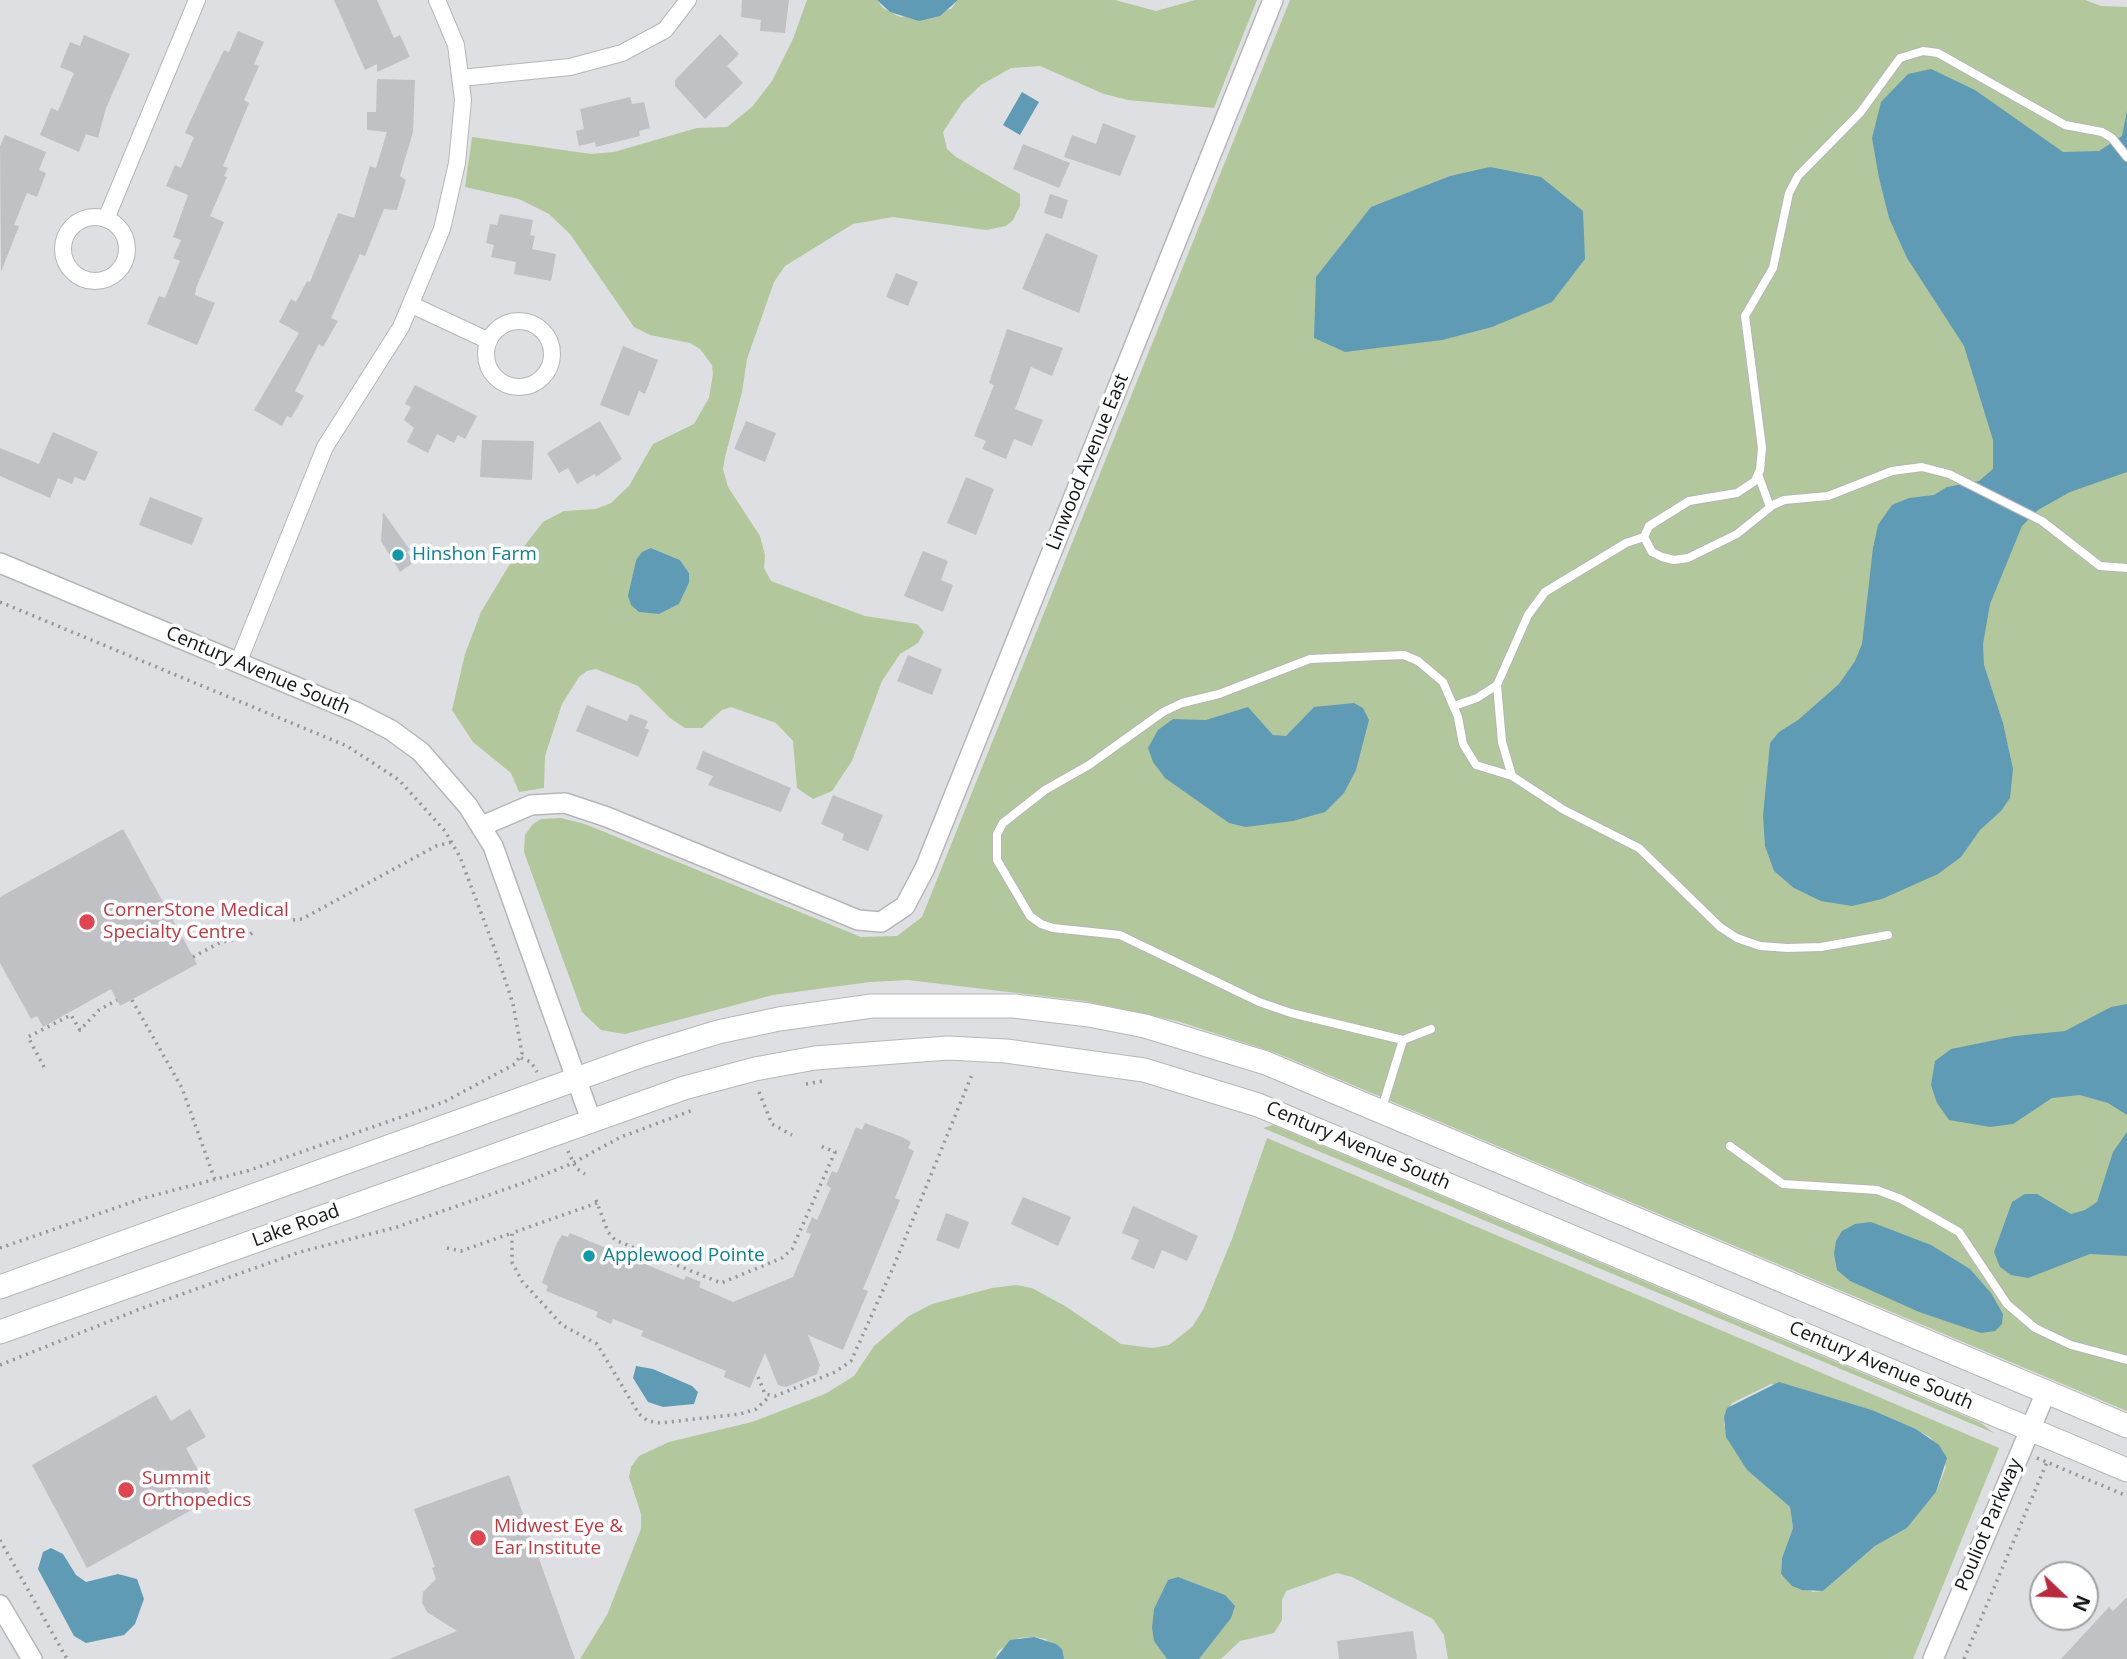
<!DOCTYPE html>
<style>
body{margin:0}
#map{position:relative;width:2127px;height:1659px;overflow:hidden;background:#dddfe2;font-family:"Open Sans",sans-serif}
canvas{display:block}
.north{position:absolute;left:2029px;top:1561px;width:70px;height:70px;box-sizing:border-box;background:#fff;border:2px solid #a0a1a1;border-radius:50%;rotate:113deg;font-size:19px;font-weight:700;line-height:28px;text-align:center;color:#121314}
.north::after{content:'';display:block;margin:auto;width:24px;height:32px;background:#ba293e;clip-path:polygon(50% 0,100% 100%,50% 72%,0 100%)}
</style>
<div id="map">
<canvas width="2127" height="1659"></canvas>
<div class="north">N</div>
</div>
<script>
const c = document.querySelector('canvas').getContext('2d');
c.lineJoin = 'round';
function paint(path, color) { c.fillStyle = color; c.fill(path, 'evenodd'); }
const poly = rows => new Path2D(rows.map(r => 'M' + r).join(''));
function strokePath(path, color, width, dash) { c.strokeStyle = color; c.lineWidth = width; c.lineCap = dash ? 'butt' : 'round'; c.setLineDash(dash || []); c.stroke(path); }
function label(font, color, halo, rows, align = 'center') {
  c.font = font + ' "Open Sans",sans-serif'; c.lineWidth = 7; c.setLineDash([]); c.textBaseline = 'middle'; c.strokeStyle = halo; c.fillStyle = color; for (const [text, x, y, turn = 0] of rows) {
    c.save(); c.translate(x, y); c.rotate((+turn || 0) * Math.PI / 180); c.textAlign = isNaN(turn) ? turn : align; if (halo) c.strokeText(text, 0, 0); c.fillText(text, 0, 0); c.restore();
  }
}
const green = poly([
 [807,0,877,0,883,8,900,17,951,9,958,0,1115,0,1156,11,1195,0,1257,0,1214,108,1128,100,1104,94,1040,66,1011,68,981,85,963,102,943,132,947,149,956,157,1020,194,1020,206,1013,220,1006,226,986,230,893,217,853,224,785,266,774,282,747,359,742,392,725,457,723,469,728,487,760,536,765,555,764,568,771,581,865,616,917,624,924,632,918,643,900,654,882,681,852,761,832,791,813,799,797,788,793,741,776,723,731,707,722,710,702,728,685,728,670,718,638,686,596,669,587,671,579,677,562,704,545,756,544,788,519,792,511,773,473,742,452,710,465,654,481,612,508,567,543,522,564,511,596,509,611,503,629,486,653,444,694,424,709,398,713,374,712,365,700,349,690,343,650,335,634,327,570,234,549,214,519,199,465,187,472,137,591,154,614,152,697,128,727,127,752,107,772,81,793,39],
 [651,548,680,560,689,573,689,583,679,604,659,614,629,596,636,560],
 [1290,0,2085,0,2101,6,2127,7,2127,1411,1279,1054,1177,1021,1084,1001,908,980,870,982,773,995,625,1034,601,1030,582,1012,524,852,525,835,533,824,541,819,561,818,585,824,861,937,897,936,922,917],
 [1273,1125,1981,1423,1994,1433,1263,1128],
 [1267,1138,1999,1448,1913,1659,1448,1659,1444,1635,1433,1619,1352,1577,1337,1573,1286,1591,1282,1600,1282,1620,1274,1633,1240,1641,1221,1659,1064,1659,1046,1639,1033,1637,1019,1638,998,1651,995,1659,580,1659,607,1615,641,1529,641,1514,629,1477,631,1467,639,1456,669,1442,752,1422,825,1394,854,1376,874,1346,909,1316,932,1304,992,1288,1016,1285,1032,1288,1065,1306,1121,1344,1152,1348,1169,1345,1192,1327,1203,1310,1232,1239],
 [1771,1384,1872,1410,1916,1429,1931,1438,1946,1467,1936,1492,1907,1528,1875,1546,1823,1591,1813,1592,1781,1575,1782,1558,1793,1528,1790,1507,1747,1470,1724,1425,1724,1417,1732,1403]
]);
const water = poly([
 [877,0,958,0,940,16,919,21,890,12],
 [1931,69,1975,90,2063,152,2099,151,2122,136,2127,111,2127,472,2070,492,2038,510,2022,526,1990,604,1983,644,1984,665,2003,723,2013,769,2010,798,2001,811,1980,830,1961,857,1938,874,1882,899,1852,906,1821,901,1794,888,1774,871,1765,846,1763,816,1770,743,1779,732,1798,720,1839,684,1855,661,1862,644,1873,548,1878,525,1892,505,1909,498,1934,495,1947,487,1979,481,1993,469,1993,440,1964,346,1907,258,1889,218,1879,178,1872,138,1881,102,1908,74],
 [1022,92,1039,102,1020,135,1003,125],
 [1490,167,1541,177,1583,211,1585,259,1552,302,1492,327,1442,340,1345,352,1314,338,1316,277,1371,207,1450,176],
 [651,548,680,560,689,573,689,583,679,604,659,614,639,612,631,605,628,596,636,560,642,552],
 [1354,703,1363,708,1369,720,1356,770,1344,793,1325,812,1293,821,1246,827,1229,823,1165,778,1153,762,1148,748,1158,730,1173,719,1206,720,1248,707,1273,735,1286,736,1314,707],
 [2127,1004,2127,1115,2108,1103,2080,1095,2052,1098,2013,1124,1990,1127,1949,1120,1937,1103,1931,1085,1935,1061,1951,1049,2015,1036,2065,1031,2111,1007],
 [2127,1132,2127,1256,2090,1254,2028,1278,2011,1275,2000,1267,1994,1252,2012,1202,2025,1194,2037,1194,2071,1214,2085,1210,2097,1202,2113,1152],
 [1871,1222,1931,1245,1970,1269,1991,1293,2003,1314,2002,1324,1995,1331,1981,1333,1919,1312,1850,1281,1837,1270,1834,1254,1836,1241,1842,1231,1855,1224],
 [636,1366,653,1369,692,1386,698,1392,694,1404,663,1407,648,1402,633,1378],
 [1779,1382,1872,1410,1916,1429,1939,1445,1947,1458,1936,1492,1907,1528,1875,1546,1823,1591,1802,1590,1792,1586,1781,1574,1782,1558,1793,1528,1790,1507,1747,1470,1726,1437,1724,1417,1727,1408],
 [51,1548,63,1554,76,1575,86,1582,118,1574,137,1579,144,1599,135,1624,124,1635,86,1643,74,1636,38,1569,43,1552],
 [1178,1577,1225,1595,1235,1606,1231,1618,1199,1659,1167,1659,1154,1641,1152,1628,1154,1609,1168,1580],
 [1034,1637,1056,1644,1062,1649,1064,1659,995,1659,1010,1640]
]);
const building = poly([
 [334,0,377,0,394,38,400,35,410,57,377,72,377,64,365,70],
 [742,0,789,0,785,33,760,31,761,20,741,17],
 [238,31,264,42,254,64,259,66,244,100,249,103,223,166,228,168,224,176,227,177,210,216,224,222,196,288,195,295,215,303,197,345,147,324,159,296,165,298,180,261,173,258,181,240,173,237,188,195,166,186,175,165,181,168,194,137,185,133,207,85,224,50,229,52],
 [720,34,739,54,727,66,743,83,705,119,675,86,675,80],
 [84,35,130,54,106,108,98,138,86,134,79,152,40,135,51,108,58,111,74,73,60,67,70,42,80,46],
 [377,79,415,80,413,132,400,176,406,180,397,210,384,209,365,256,360,254,331,318,338,321,323,347,319,344,295,391,304,396,291,418,287,416,282,426,254,410,299,333,279,322,291,299,296,302,307,281,310,282,338,213,354,218,370,166,376,168,387,132,367,130,367,112,376,112],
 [630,97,632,104,644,102,650,128,639,131,640,136,596,147,595,142,579,146,576,131,584,129,580,109],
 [1103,123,1136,136,1120,176,1064,157,1072,135,1096,144],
 [5,135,46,152,39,170,46,173,37,197,27,193,14,225,19,226,1,272,0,146],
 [1023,144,1070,163,1059,188,1013,169],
 [1050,194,1068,200,1062,219,1044,213],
 [500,214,533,220,530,235,535,236,532,249,556,254,551,281,514,274,516,262,491,257,494,245,486,243,490,224,497,225],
 [1046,233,1098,255,1079,313,1022,289],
 [896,273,918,282,908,306,886,297],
 [1007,329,1063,348,1052,376,1031,367,1015,409,1043,420,1032,446,1014,439,1006,459,982,449,986,441,974,436,994,385,989,383],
 [623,346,658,360,645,394,639,391,629,416,600,405],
 [415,385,477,416,465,439,458,435,454,443,437,434,428,453,407,442,414,428,404,420,411,407,405,404],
 [600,421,622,459,596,477,595,474,577,484,568,468,559,473,547,453],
 [746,421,776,433,765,462,734,449],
 [53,432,98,452,85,481,75,477,72,484,58,478,50,498,0,476,0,448,39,464],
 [482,440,534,441,532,480,480,477],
 [966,477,994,489,976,535,947,523],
 [150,497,203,518,192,545,139,525],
 [383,512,410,550,407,552,414,562,400,572,381,541],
 [923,551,948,561,941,580,953,585,943,612,904,596],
 [908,655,942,669,932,695,897,681],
 [587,705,627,721,630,714,648,721,645,728,649,730,638,757,576,731],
 [703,751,791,788,781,812,708,785,713,776,696,769],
 [833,795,883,815,868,851,842,840,844,834,821,824],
 [123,829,197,964,120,1006,111,989,43,1027,37,1016,31,1019,0,963,0,897],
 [865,1123,902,1137,911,1142,908,1148,914,1151,895,1198,900,1200,863,1289,868,1291,843,1350,808,1335,820,1365,817,1374,786,1387,778,1385,765,1353,750,1388,724,1377,726,1371,641,1336,643,1331,613,1319,611,1324,596,1317,598,1312,546,1291,548,1286,542,1283,556,1245,562,1235,568,1237,570,1233,630,1258,632,1253,648,1259,645,1264,684,1280,686,1276,701,1282,699,1287,733,1302,793,1277,811,1234,806,1232,812,1217,817,1220,831,1188,826,1185,832,1171,837,1173,856,1127,862,1130],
 [1023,1197,1071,1217,1058,1246,1011,1224],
 [1133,1206,1198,1236,1187,1261,1162,1250,1154,1269,1131,1259,1139,1240,1122,1233],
 [946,1213,969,1222,959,1249,936,1240],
 [156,1395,171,1421,190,1409,206,1437,186,1448,213,1498,87,1568,32,1465],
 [509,1475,575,1659,389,1659,457,1631,427,1612,422,1603,423,1592,436,1579,432,1568,435,1567,414,1509],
 [2127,1597,2127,1659,2061,1659,2109,1607,2113,1611],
 [1413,1631,1417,1659,1339,1659,1337,1641]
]);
const path = poly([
 [0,602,347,746,399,780,445,831,460,857,497,955,513,1004,522,1053,515,1064,444,1102,247,1171,144,1198,0,1248],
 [293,920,302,919,436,846,452,842],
 [193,957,221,942,246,938,253,932],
 [132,1000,182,1088,215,1180],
 [521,1058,531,1062,537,1072],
 [44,1067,28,1037,71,1015,80,1030,99,1010,117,1000],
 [806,1084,823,1081],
 [759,1092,772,1124,792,1135],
 [568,1151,576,1168,585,1174],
 [596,1200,608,1232,615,1240,721,1283,782,1258,792,1249,835,1152,818,1145],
 [597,1203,512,1233,512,1262,522,1281,562,1325,597,1344,639,1414,648,1421,660,1423,740,1414,756,1409,769,1397],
 [447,1248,461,1251,512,1233],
 [0,1365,140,1309,300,1252,397,1227,526,1182,573,1163,621,1137,693,1110],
 [758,1377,765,1394,775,1396,835,1372,851,1361,893,1268,973,1072],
 [2037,1458,2127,1496],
 [0,1540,67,1659],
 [1964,1659,2047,1462]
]);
const service = poly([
 [2127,157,2112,138,2102,132,2065,125,1938,53,1923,51,1900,58,1860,113,1798,176,1789,193,1773,268,1745,316,1762,448,1760,470,1755,481,1737,493,1689,501,1649,526,1644,537,1652,552,1662,557,1674,560,1688,558,1737,534,1773,505,1784,500,1828,496,1892,471,1922,467,1949,474,2042,521,2100,566,2127,568],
 [1758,474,1770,507],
 [1497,685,1502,742,1512,776],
 [1454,706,1477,698,1497,685,1528,615,1545,592,1626,543,1644,537],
 [1403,1040,1291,1013,1259,1002,1120,935,1053,928,1041,924,1030,916,997,860,997,834,1003,823,1045,790,1089,765,1163,712,1182,703,1219,694,1310,659,1404,655,1418,661,1443,682,1458,717,1463,744,1476,765,1512,776,1564,810,1639,848,1720,927,1737,938,1760,946,1787,948,1821,947,1888,935],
 [1382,1108,1403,1040,1431,1029],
 [1730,1146,1783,1184,1877,1190,1901,1199,1959,1232,2007,1304,2035,1328,2071,1345,2127,1360]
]);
const minor = poly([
 [461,78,570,67,622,53,665,30,688,0],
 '63 249a32 32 0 1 1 64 0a32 32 0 1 1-64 0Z',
 [106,219,197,0],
 [412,305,489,341],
 '486 354a33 33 0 1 1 66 0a33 33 0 1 1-66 0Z',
 [238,663,325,447,401,327,442,229,457,163,463,100,456,45,437,0]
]);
const tertiary = poly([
 [0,563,356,712,391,730,421,752,468,806,493,846,591,1120],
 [482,826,531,805,565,803,607,817,858,920,881,922,905,906,925,868,1273,0],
 [0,1605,32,1659],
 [1933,1659,2046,1392]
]);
const secondary = poly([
 [0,1287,643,1055,718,1032,779,1019,872,1006,1014,1006,1089,1015,1145,1026,1266,1063,2127,1426],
 [0,1332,684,1088,755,1069,815,1058,948,1048,1006,1051,1144,1070,1258,1105,2127,1470]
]);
const markers = [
 [398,555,7,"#0f9aa8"],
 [87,922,9,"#e0444e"],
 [589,1256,7,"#0f9aa8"],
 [126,1490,9,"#e0444e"],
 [478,1538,9,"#e0444e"]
];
const streetNames = [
 ["Linwood Avenue East",1088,462,-68],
 ["Century Avenue South",258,671,23],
 ["Century Avenue South",1358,1146,23],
 ["Lake Road",296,1226,-20],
 ["Century Avenue South",1881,1366,23],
 ["Pouliot Parkway",1989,1525,-67]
];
const cultureNames = [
 ["Hinshon Farm",412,555],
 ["Applewood Pointe",603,1256]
];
const healthNames = [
 ["CornerStone Medical",103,911],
 ["Specialty Centre",103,933],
 ["Summit",142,1479],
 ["Orthopedics",142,1501],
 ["Midwest Eye &",494,1527],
 ["Ear Institute",494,1549]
];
paint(green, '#b3c79c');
paint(water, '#609bb5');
paint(building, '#c0c1c5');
strokePath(service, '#b5b6ba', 10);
strokePath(minor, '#b5b6ba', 18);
strokePath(tertiary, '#b5b6ba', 22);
strokePath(secondary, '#b5b6ba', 25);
strokePath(path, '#939597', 3.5, [2, 5]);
strokePath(service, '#fff', 8);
strokePath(minor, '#fff', 16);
strokePath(tertiary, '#fff', 19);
strokePath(secondary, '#fff', 23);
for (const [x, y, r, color] of markers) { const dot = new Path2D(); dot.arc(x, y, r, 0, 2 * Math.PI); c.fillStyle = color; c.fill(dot); strokePath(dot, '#fff', 2.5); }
label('19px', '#121314', '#fff', streetNames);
label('19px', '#0d838f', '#fff', cultureNames, 'left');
label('19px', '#be3a42', '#fff', healthNames, 'left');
</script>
